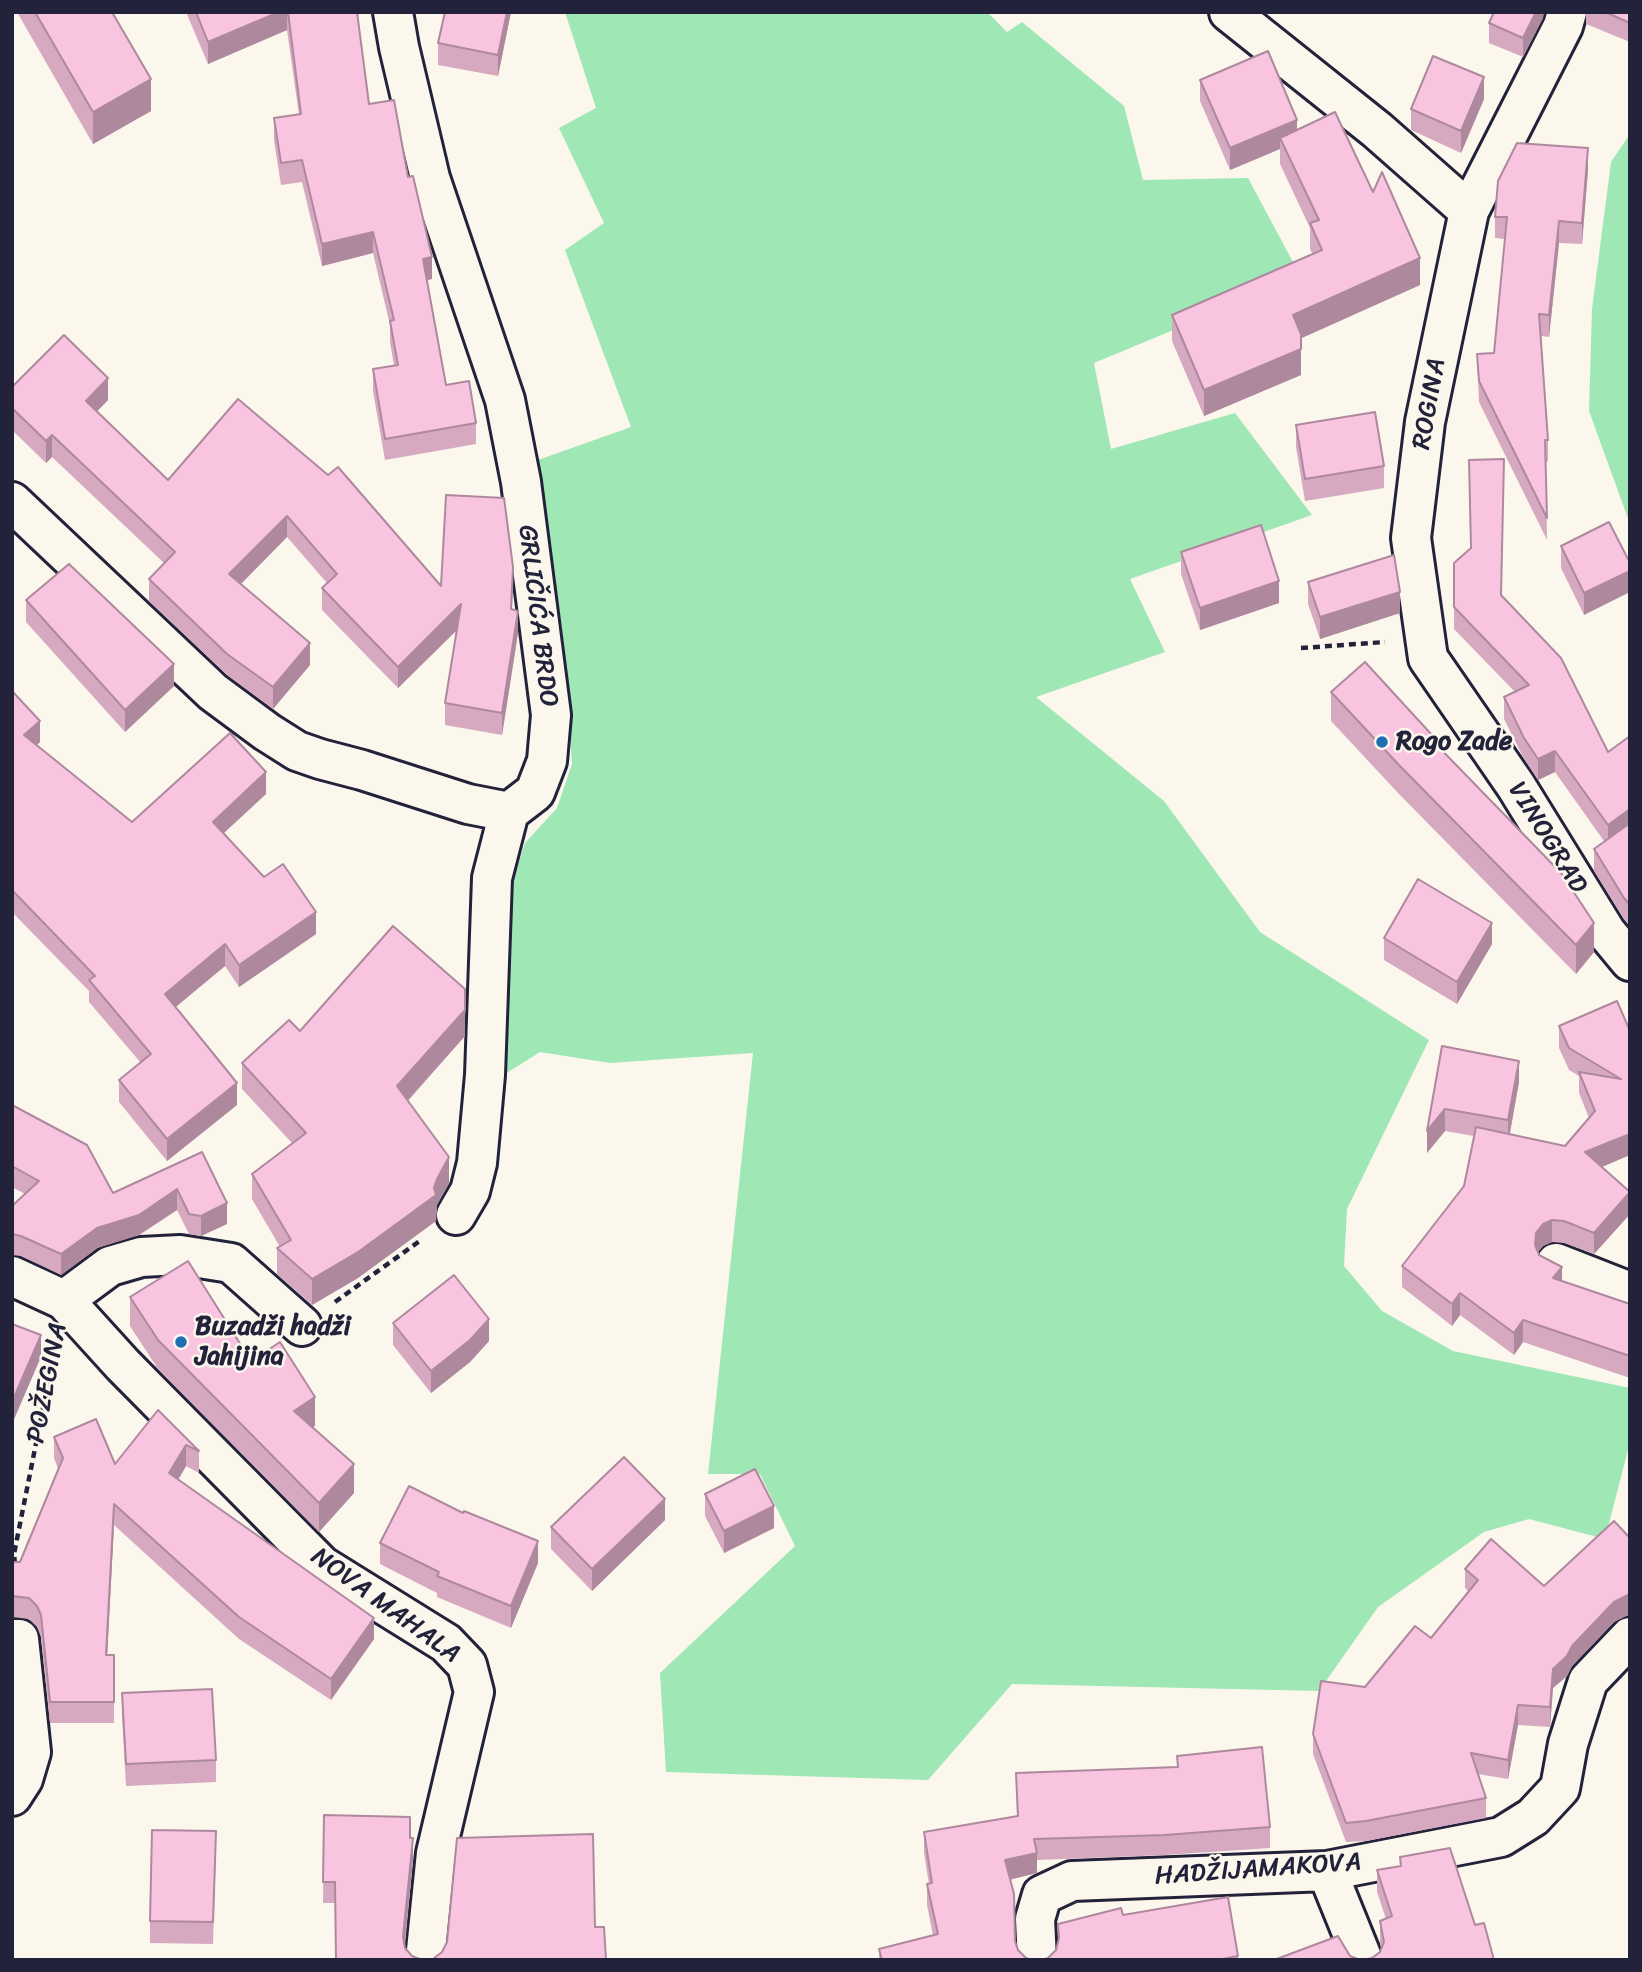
<!DOCTYPE html>
<meta charset="utf-8">
<style>
body{margin:0}
#map{position:relative;width:1642px;height:1972px;overflow:hidden;background:#fbf7ec;font-family:Sriracha,sans-serif}
canvas{display:block}
.frame{position:absolute;inset:0;border:14px solid #22223b;pointer-events:none}
</style>
<div id="map">
<canvas width="1642" height="1972"></canvas>
<div class="frame"></div>
</div>
<script>
const c = document.querySelector('canvas').getContext('2d');
c.lineJoin = 'round';
function paint(path, color) { c.fillStyle = color; c.fill(path, 'evenodd'); }
const poly = rows => new Path2D(rows.map(r => 'M' + r).join(''));
function strokePath(path, color, width, dash) { c.strokeStyle = color; c.lineWidth = width; c.lineCap = dash ? 'butt' : 'round'; c.setLineDash(dash || []); c.stroke(path); }
function label(font, color, halo, rows, align = 'center') {
  c.font = font + ' Sriracha,sans-serif'; c.lineWidth = 5; c.setLineDash([]); c.textBaseline = 'middle'; c.strokeStyle = halo; c.fillStyle = color; for (const [text, x, y, turn = 0] of rows) {
    c.save(); c.translate(x, y); c.rotate((+turn || 0) * Math.PI / 180); c.textAlign = isNaN(turn) ? turn : align; if (halo) c.strokeText(text, 0, 0); c.fillText(text, 0, 0); c.restore();
  }
}
const green = poly([
 [565,12,987,12,1007,32,1022,22,1124,106,1143,180,1248,178,1301,277,1094,363,1111,449,1235,413,1312,515,1130,579,1165,652,1036,697,1164,801,1260,932,1429,1040,1347,1209,1344,1266,1382,1311,1453,1351,1630,1388,1630,1442,1605,1539,1529,1519,1484,1532,1378,1607,1319,1691,1012,1684,928,1780,666,1772,660,1673,795,1546,760,1474,708,1474,753,1053,610,1063,540,1052,505,1074,505,907,525,843,557,808,572,764,564,645,538,460,631,427,565,250,604,223,559,128,596,108],
 [1630,134,1630,524,1589,411,1592,309,1611,162]
]);
const path = poly([
 [1301,648,1385,642],
 [335,1302,421,1240],
 [15,1564,14,1554,54,1353]
]);
const minor = poly([
 [393,12,399,47,430,178,505,400,521,482,551,715,547,761,535,792,509,812,492,878,485,1075,477,1163,470,1191,456,1215],
 [1229,12,1377,130,1469,211],
 [1567,12,1563,26,1469,211,1425,422,1411,538,1428,658,1516,786,1606,932,1630,961],
 [12,502,213,692,267,732,297,751,320,759,362,770,468,804,509,812],
 [1556,1263,1630,1292],
 [12,1276,64,1300,123,1365,322,1566,446,1643,467,1665,474,1692,436,1853,425,1960],
 [64,1300,110,1266,141,1257,180,1255,231,1263,302,1326],
 [12,1639,19,1639,31,1752,23,1779,12,1796],
 [1327,1871,1363,1960],
 [1037,1960,1035,1919,1042,1895,1072,1881,1327,1871,1501,1837,1533,1817,1560,1788,1568,1744,1588,1681,1630,1637]
]);
const wall = poly([
 [17,12,112,12,151,111,93,144],
 [186,12,357,12,369,104,408,177,432,279,427,280,446,385,476,423,476,444,385,460,373,391,373,369,394,366,390,342,390,325,373,253,322,266,302,182,281,185,274,140,274,118,299,115,287,30,208,64],
 [511,12,498,76,438,65,438,43],
 [1586,12,1630,12,1630,42,1586,24],
 [1543,18,1523,57,1489,43,1489,23],
 [1200,80,1297,130,1373,192,1420,285,1301,338,1301,375,1204,416,1172,341,1172,315,1313,255,1310,249,1310,228,1280,164,1280,149,1230,170,1200,101],
 [1484,99,1461,153,1411,130,1411,109],
 [1588,170,1582,244,1559,243,1549,337,1541,336,1548,440,1548,461,1546,462,1547,540,1479,402,1477,354,1494,353,1505,239,1495,238,1495,217],
 [12,387,108,400,97,411,168,480,238,399,441,586,513,589,512,609,518,633,502,735,445,725,445,703,457,630,398,688,322,610,322,588,327,583,287,537,241,584,310,665,273,709,227,675,149,601,149,579,164,563,52,457,46,463,12,430],
 [1296,425,1384,466,1384,488,1305,501,1296,447],
 [1609,522,1584,615,1561,568,1561,546],
 [1181,552,1279,603,1200,630,1181,574],
 [1454,563,1501,596,1608,752,1630,736,1630,926,1624,919,1594,871,1594,849,1604,841,1555,772,1538,780,1524,759,1504,719,1504,697,1515,692,1454,629],
 [1308,582,1400,613,1320,639,1308,604],
 [26,600,174,686,125,732,26,622],
 [12,691,40,742,37,745,132,822,266,794,224,833,316,934,239,987,225,966,175,1007,237,1105,167,1161,119,1102,119,1080,141,1063,89,1002,89,991,12,912],
 [1331,692,1432,740,1594,952,1576,974,1399,794,1331,721],
 [1384,938,1492,944,1457,1004,1384,960],
 [465,1015,465,1036,408,1101,449,1183,437,1205,436,1221,358,1278,312,1305,277,1274,277,1248,280,1247,252,1199,252,1174,292,1143,242,1089,242,1063,300,1031],
 [1559,1026,1630,1031,1630,1155,1602,1167,1630,1191,1630,1214,1594,1254,1564,1243,1552,1242,1543,1246,1538,1252,1539,1255,1562,1281,1630,1304,1630,1378,1523,1342,1514,1355,1460,1315,1452,1326,1402,1287,1402,1266,1464,1186,1474,1136,1445,1131,1427,1153,1442,1046,1519,1082,1510,1134,1565,1146,1589,1118,1579,1093,1579,1076,1569,1070,1559,1048],
 [12,1105,113,1193,202,1152,227,1224,201,1236,189,1234,177,1210,139,1235,97,1248,61,1275,21,1256,12,1255,12,1206,25,1194,12,1187],
 [130,1297,315,1426,312,1427,354,1493,319,1532,158,1369,130,1326],
 [393,1323,489,1341,470,1362,431,1393,393,1345],
 [158,1410,199,1451,199,1473,186,1466,178,1480,374,1639,331,1700,239,1639,114,1525,107,1655,114,1655,114,1723,50,1723,41,1637,37,1627,29,1619,12,1617,12,1562,20,1562,58,1469,54,1458,54,1437,115,1464],
 [705,1494,774,1528,724,1553,705,1516],
 [463,1513,538,1563,511,1628,437,1597,437,1593,380,1564,380,1543],
 [665,1520,592,1591,551,1549,551,1527],
 [1630,1538,1630,1614,1614,1622,1572,1666,1567,1676,1553,1688,1550,1727,1518,1725,1508,1779,1478,1774,1486,1798,1486,1818,1366,1841,1346,1842,1313,1754,1313,1734,1365,1687,1431,1638,1468,1591,1465,1588,1465,1569,1544,1586],
 [122,1693,216,1760,216,1782,126,1786,122,1715],
 [1177,1756,1270,1827,1270,1848,1165,1855,1037,1860,1037,1873,1010,1879,1015,1941,1018,1950,1026,1958,1032,1960,879,1960,879,1949,933,1935,927,1905,927,1884,929,1884,924,1853,924,1832,1017,1816,1016,1773,1177,1767],
 [324,1815,410,1838,413,1859,405,1945,405,1948,412,1956,336,1960,335,1903,323,1903],
 [216,1852,213,1944,150,1943,150,1921],
 [1400,1857,1475,1925,1372,1958,1380,1952,1381,1949,1380,1943,1380,1921,1386,1919,1377,1892,1377,1870,1400,1866],
 [1123,1915,1238,1956,1238,1960,1042,1960,1048,1958,1056,1950,1058,1941,1058,1924]
]);
const shadedWall = poly([
 [279,12,287,12,287,30,208,64,208,42],
 [507,12,511,12,498,76,498,55],
 [1536,12,1544,12,1543,18,1523,57,1523,38],
 [1484,77,1484,99,1461,153,1461,131],
 [151,79,151,111,93,144,93,112],
 [1297,120,1297,142,1280,138,1280,149,1230,170,1230,148],
 [1588,148,1588,170,1582,244,1582,223],
 [1559,221,1559,243,1549,337,1549,315],
 [373,232,373,253,322,266,322,244],
 [432,257,432,279,423,281,423,259],
 [1420,258,1420,285,1293,342,1293,315],
 [1301,349,1301,375,1204,416,1204,390],
 [108,378,108,400,86,423,86,401],
 [52,435,52,457,46,463,46,441],
 [287,516,287,537,229,596,229,574],
 [1630,571,1630,592,1584,615,1584,593],
 [1279,581,1279,603,1200,630,1200,608],
 [1400,592,1400,613,1320,639,1320,617],
 [461,604,461,626,398,688,398,667],
 [518,611,518,633,502,735,502,713],
 [310,643,310,665,273,709,273,687],
 [174,664,174,686,125,732,125,710],
 [40,721,40,742,24,757,24,735],
 [1555,751,1555,772,1538,780,1538,759],
 [266,772,266,794,213,843,213,822],
 [1630,809,1630,831,1608,846,1608,825],
 [316,912,316,934,239,987,239,965],
 [1492,923,1492,944,1457,1004,1457,982],
 [1594,923,1594,952,1576,974,1576,945],
 [225,944,225,966,165,1016,165,994],
 [465,989,465,1036,397,1112,397,1086],
 [1519,1061,1519,1082,1508,1142,1508,1120],
 [237,1083,237,1105,167,1161,167,1139],
 [1445,1109,1445,1131,1427,1153,1427,1131],
 [1630,1134,1630,1155,1585,1174,1585,1152],
 [449,1157,449,1183,437,1205,436,1221,358,1278,312,1305,312,1279,434,1188,437,1179],
 [177,1189,177,1210,139,1235,97,1248,61,1275,61,1254,97,1228],
 [1630,1192,1630,1214,1594,1254,1594,1233],
 [227,1203,227,1224,201,1236,201,1216],
 [1552,1220,1552,1242,1543,1246,1536,1254,1535,1245,1536,1233,1543,1224],
 [1562,1267,1562,1289,1553,1278],
 [1460,1293,1460,1315,1452,1326,1452,1304],
 [489,1319,489,1341,470,1362,431,1393,431,1371],
 [1523,1320,1523,1342,1514,1355,1514,1333],
 [41,1335,41,1357,12,1424,12,1402],
 [315,1397,315,1426,294,1439,294,1411],
 [186,1445,186,1466,169,1495,169,1473],
 [354,1464,354,1493,319,1532,319,1503],
 [665,1499,665,1520,592,1591,592,1569],
 [114,1504,114,1525,106,1677,106,1655],
 [774,1506,774,1528,724,1553,724,1531],
 [538,1541,538,1563,511,1628,511,1606],
 [1630,1594,1630,1614,1614,1622,1572,1666,1567,1676,1553,1688,1550,1727,1550,1707,1553,1669,1572,1646,1614,1602],
 [374,1618,374,1639,331,1700,331,1679],
 [1518,1705,1518,1725,1508,1779,1508,1760],
 [413,1838,413,1859,403,1958,403,1937],
 [1037,1853,1037,1873,1005,1881,1005,1860]
]);
const building = poly([
 [35,12,112,12,151,79,93,112,35,12],
 [196,12,279,12,208,42,196,12],
 [288,12,357,12,369,104,394,100,408,177,413,176,432,257,423,259,446,385,469,381,476,423,385,439,373,369,398,365,390,321,394,320,373,232,322,244,302,160,281,163,274,118,301,114,288,12],
 [445,12,507,12,498,55,438,43,445,12],
 [1494,12,1536,12,1523,38,1489,23,1494,12],
 [1605,12,1630,12,1630,23,1605,12],
 [1268,51,1297,120,1230,148,1200,80,1268,51],
 [1433,56,1484,77,1461,131,1411,109,1433,56],
 [1335,112,1373,192,1382,172,1420,258,1293,315,1301,334,1301,349,1204,390,1172,315,1322,250,1310,223,1319,220,1280,138,1335,112],
 [1517,143,1588,148,1582,223,1559,221,1549,315,1539,314,1548,440,1545,440,1547,518,1479,381,1477,354,1494,353,1507,217,1495,217,1498,181,1517,143],
 [64,335,108,378,86,401,168,480,238,399,328,475,338,467,441,586,446,495,504,498,513,567,511,609,518,611,502,713,445,703,461,604,398,667,322,588,337,574,287,516,229,574,310,643,273,687,227,654,149,579,175,552,52,435,46,441,12,408,12,387,64,335],
 [1375,412,1384,466,1305,479,1296,425,1375,412],
 [1504,459,1501,595,1561,658,1608,752,1630,736,1630,809,1608,825,1555,751,1538,759,1524,738,1504,697,1529,685,1454,607,1454,563,1471,548,1469,460,1504,459],
 [1609,522,1630,563,1630,571,1584,593,1561,546,1609,522],
 [1261,525,1279,581,1200,608,1181,552,1261,525],
 [1394,555,1400,592,1320,617,1308,582,1394,555],
 [69,564,174,664,125,710,26,600,69,564],
 [1365,662,1432,735,1429,737,1562,874,1594,923,1576,945,1399,765,1331,692,1365,662],
 [12,691,40,721,24,735,132,822,230,733,266,772,213,822,264,877,283,864,316,912,239,965,225,944,165,994,237,1083,167,1139,119,1080,151,1054,89,980,95,976,12,890,12,691],
 [1630,823,1630,905,1624,898,1594,849,1630,823],
 [1418,879,1492,923,1457,982,1384,938,1418,879],
 [393,926,465,989,465,1010,397,1086,449,1157,437,1179,434,1188,436,1195,358,1252,312,1279,277,1248,291,1240,252,1174,306,1133,242,1063,289,1020,300,1031,393,926],
 [1617,1001,1630,1031,1630,1134,1585,1152,1630,1192,1594,1233,1564,1221,1552,1220,1543,1224,1536,1233,1535,1245,1539,1255,1562,1267,1553,1278,1630,1304,1630,1356,1523,1320,1514,1333,1460,1293,1452,1304,1402,1266,1464,1186,1476,1127,1565,1146,1595,1111,1579,1072,1621,1079,1569,1048,1559,1026,1617,1001],
 [1442,1046,1519,1061,1508,1120,1445,1109,1427,1131,1442,1046],
 [12,1105,87,1145,113,1193,202,1152,227,1203,201,1216,189,1214,177,1189,139,1215,97,1228,61,1254,21,1236,12,1234,12,1206,39,1181,12,1166,12,1105],
 [188,1261,251,1361,280,1342,315,1397,294,1411,354,1464,319,1503,158,1340,130,1297,188,1261],
 [454,1275,489,1319,470,1340,431,1371,393,1323,454,1275],
 [12,1324,41,1335,12,1402,12,1324],
 [158,1410,199,1451,186,1445,169,1473,374,1618,331,1679,239,1617,114,1504,106,1655,114,1655,114,1702,50,1702,41,1615,37,1606,29,1598,12,1596,12,1562,20,1562,63,1458,54,1437,96,1419,115,1464,158,1410],
 [624,1457,665,1499,592,1569,551,1527,624,1457],
 [755,1469,774,1506,724,1531,705,1494,755,1469],
 [409,1486,463,1513,464,1511,538,1541,511,1606,437,1576,439,1572,380,1543,409,1486],
 [1614,1521,1630,1538,1630,1594,1614,1602,1572,1646,1567,1656,1553,1669,1550,1707,1518,1705,1508,1760,1471,1753,1486,1798,1366,1821,1346,1823,1313,1734,1321,1681,1365,1687,1415,1626,1431,1638,1478,1580,1465,1569,1491,1539,1544,1586,1614,1521],
 [212,1689,216,1760,126,1764,122,1693,212,1689],
 [1262,1747,1270,1827,1165,1835,1034,1839,1037,1853,1005,1860,1014,1894,1015,1941,1018,1950,1026,1958,1032,1960,882,1960,879,1949,938,1934,927,1884,932,1883,924,1832,1018,1816,1016,1773,1178,1767,1177,1756,1262,1747],
 [324,1815,410,1817,410,1838,413,1838,403,1937,405,1948,412,1956,422,1960,336,1960,335,1882,323,1882,324,1815],
 [152,1830,216,1831,213,1922,150,1921,152,1830],
 [593,1834,595,1927,604,1927,606,1960,428,1960,433,1959,442,1952,447,1942,457,1838,593,1834],
 [1450,1848,1475,1925,1484,1923,1494,1960,1362,1960,1372,1958,1380,1952,1384,1942,1380,1921,1392,1916,1377,1870,1401,1866,1400,1857,1450,1848],
 [1228,1897,1238,1956,1218,1960,1042,1960,1048,1958,1056,1950,1059,1938,1058,1924,1121,1908,1123,1915,1228,1897],
 [1338,1936,1350,1956,1360,1960,1274,1960,1338,1936]
]);
const markers = [
 [1382,742,7,"#1f6fb2"],
 [181,1342,7,"#1f6fb2"]
];
const streetNames = [
 ["ROGINA",1430,404,-80],
 ["GRLIČIĆA BRDO",537,616,83],
 ["VINOGRAD",1547,838,58],
 ["POŽEGINA",48,1383,-79],
 ["NOVA MAHALA",385,1606,36],
 ["HADŽIJAMAKOVA",1258,1870,-4]
];
const poiNames = [
 ["Rogo Zade",1396,742],
 ["Buzadži hadži",195,1327],
 ["Jahijina",195,1357]
];
paint(green, '#9fe7b5');
strokePath(minor, '#22223b', 44);
strokePath(path, '#22223b', 4.5, [7, 5]);
strokePath(minor, '#fbf7ec', 38);
paint(wall, '#d6a9c1');
paint(shadedWall, '#ae899d');
paint(building, '#f9c4e0');
strokePath(building, '#ae899d', 2);
for (const [x, y, r, color] of markers) { const dot = new Path2D(); dot.arc(x, y, r, 0, 2 * Math.PI); c.fillStyle = color; c.fill(dot); strokePath(dot, '#fbf7ec', 2.5); }
label('26px', '#22223b', '#fbf7ec', streetNames);
label('bold 26px', '#22223b', '#fbf7ec', poiNames, 'left');
</script>
